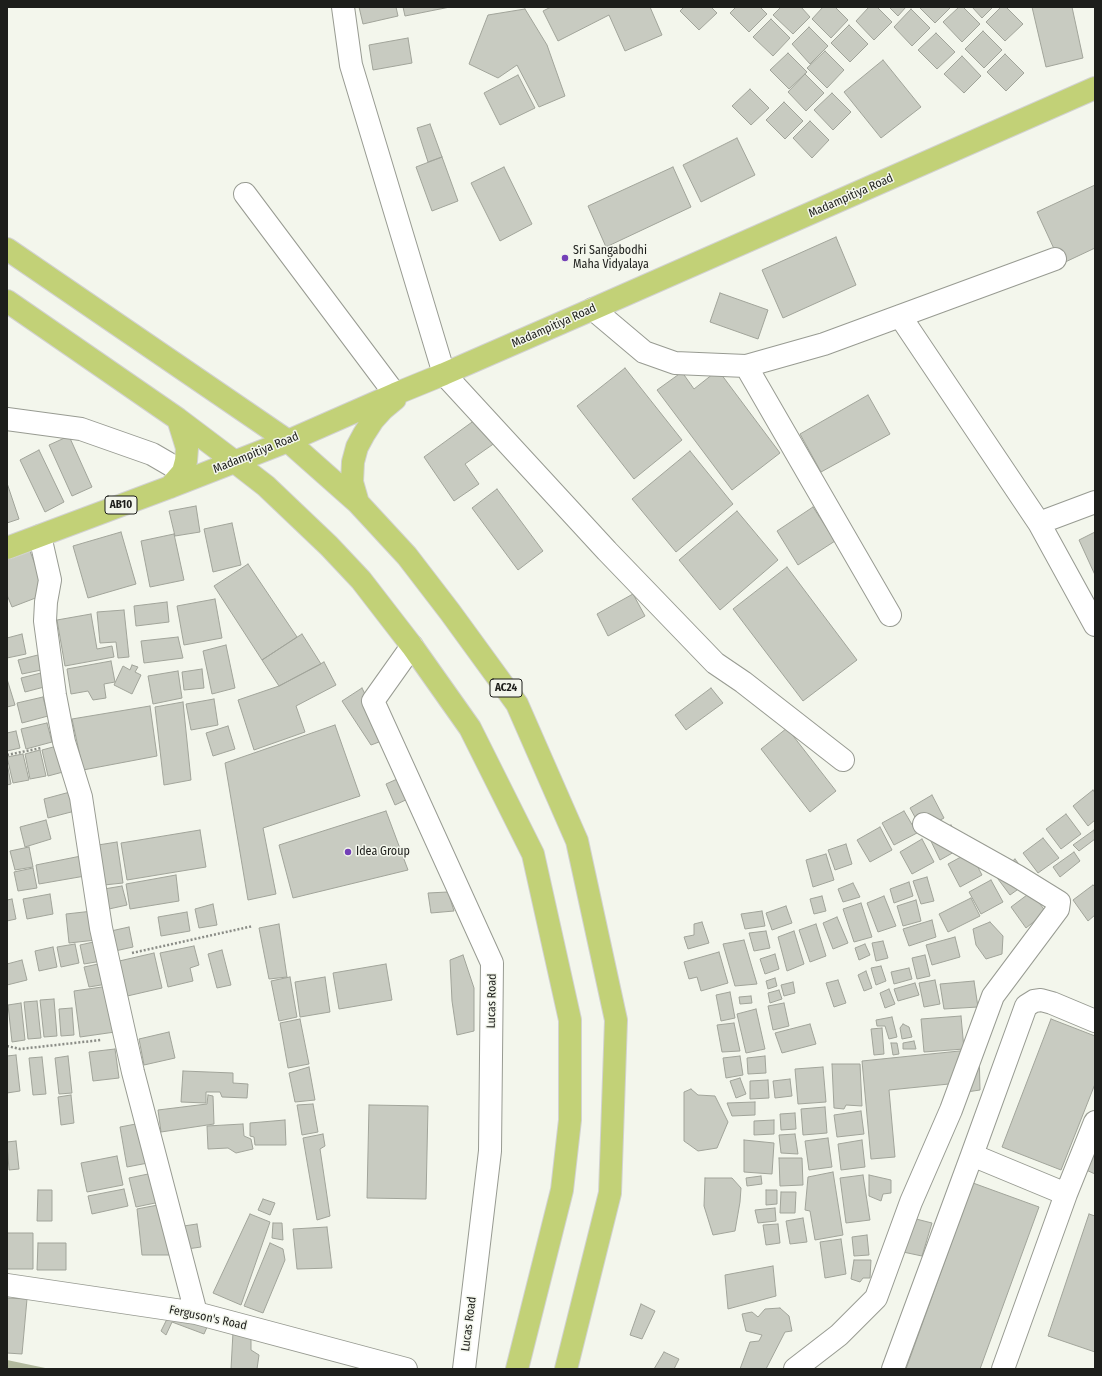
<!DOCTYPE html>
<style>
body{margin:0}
#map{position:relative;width:1102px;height:1376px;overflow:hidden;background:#f3f6ec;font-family:"Fira Sans Condensed",sans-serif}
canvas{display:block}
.frame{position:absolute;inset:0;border:8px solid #1d1e1b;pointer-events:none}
</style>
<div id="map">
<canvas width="1102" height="1376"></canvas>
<div class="frame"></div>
</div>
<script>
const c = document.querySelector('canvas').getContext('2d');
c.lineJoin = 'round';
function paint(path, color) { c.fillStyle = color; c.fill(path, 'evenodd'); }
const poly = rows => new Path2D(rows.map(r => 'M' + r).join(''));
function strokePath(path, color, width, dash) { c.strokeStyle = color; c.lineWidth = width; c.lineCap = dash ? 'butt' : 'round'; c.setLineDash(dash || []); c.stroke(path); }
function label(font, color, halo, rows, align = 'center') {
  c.font = font + ' "Fira Sans Condensed",sans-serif'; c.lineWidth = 3; c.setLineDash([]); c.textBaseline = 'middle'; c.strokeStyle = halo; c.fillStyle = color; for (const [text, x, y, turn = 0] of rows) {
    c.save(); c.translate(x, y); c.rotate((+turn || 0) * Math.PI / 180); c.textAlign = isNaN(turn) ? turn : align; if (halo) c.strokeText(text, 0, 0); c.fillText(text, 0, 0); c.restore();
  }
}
const water = poly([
 [7,1360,50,1369,7,1369]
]);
const building = poly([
 [359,7,396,7,398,16,363,24,359,7],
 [403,7,450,7,405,16,403,7],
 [551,7,650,7,662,35,625,51,609,15,558,41,543,11,551,7],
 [684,7,711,7,717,13,699,30,680,11,684,7],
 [736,7,760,7,767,14,749,32,730,13,736,7],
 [781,7,801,7,810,17,793,34,773,15,781,7],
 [823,7,835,7,848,20,831,38,812,19,823,7],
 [869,7,877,7,892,22,874,40,856,21,869,7],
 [889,7,906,7,898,16,889,7],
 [919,7,951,7,935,23,919,7],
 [959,7,963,7,980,24,962,42,943,22,959,7],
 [972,7,993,7,982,18,972,7],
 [1001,7,1006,7,1023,24,1005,41,986,22,1001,7],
 [1032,7,1072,7,1083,58,1046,67,1032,7],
 [525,9,547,45,565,96,539,107,517,65,498,78,469,64,488,15,525,9],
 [911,9,930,28,912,46,894,27,911,9],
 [771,19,790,38,773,56,753,37,771,19],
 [849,25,868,44,850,62,831,43,849,25],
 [809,27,828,46,810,64,792,44,809,27],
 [983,31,1002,50,984,68,965,49,983,31],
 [936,33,955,52,937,69,918,50,936,33],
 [408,38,412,63,373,70,369,45,408,38],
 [825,51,844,70,827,88,807,68,825,51],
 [788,53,807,72,789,89,770,70,788,53],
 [1005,54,1024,73,1006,91,987,72,1005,54],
 [962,56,981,76,964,93,944,74,962,56],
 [883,60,921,107,881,138,844,92,883,60],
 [805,74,824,93,806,111,788,92,805,74],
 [518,75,535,108,500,125,484,93,518,75],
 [750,89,769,108,751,125,732,106,750,89],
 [832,93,851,112,833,130,814,110,832,93],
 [784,102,803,121,785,139,766,120,784,102],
 [810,121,829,140,812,158,793,138,810,121],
 [430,124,442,157,428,162,417,128,430,124],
 [737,138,755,175,701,202,683,165,737,138],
 [442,157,458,201,432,211,416,167,442,157],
 [504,167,532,224,500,241,471,183,504,167],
 [673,167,691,207,606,247,588,206,673,167],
 [1095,185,1095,248,1061,264,1037,212,1095,185],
 [836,237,856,285,783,318,762,270,836,237],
 [720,293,768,310,758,339,710,322,720,293],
 [625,368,682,440,634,479,577,406,625,368],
 [718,370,780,453,732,490,657,390,682,372,694,389,718,370],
 [868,395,890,434,821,472,800,434,868,395],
 [479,417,499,440,465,464,479,484,454,501,424,457,479,417],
 [69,436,92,487,72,496,49,445,69,436],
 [39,450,64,502,45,512,20,460,39,450],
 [690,451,733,504,676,552,632,499,690,451],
 [7,483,19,519,7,523,7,483],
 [497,489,543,551,518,570,472,508,497,489],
 [196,506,200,532,175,536,169,511,196,506],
 [813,507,835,541,798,565,777,531,813,507],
 [737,511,778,560,720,610,679,560,737,511],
 [232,523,241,565,213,572,204,529,232,523],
 [121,532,136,584,88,598,73,546,121,532],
 [1095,532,1095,575,1079,540,1095,532],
 [174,534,184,580,150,587,141,541,174,534],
 [30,551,46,594,12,607,7,595,7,560,30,551],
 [248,564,297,637,262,660,214,586,248,564],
 [787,567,857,660,803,701,733,609,787,567],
 [633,594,645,616,608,636,597,614,633,594],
 [215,599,222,638,184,645,177,606,215,599],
 [167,602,169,622,136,626,134,606,167,602],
 [124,610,129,657,118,658,116,642,100,643,97,612,124,610],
 [91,614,97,649,112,646,114,657,65,666,57,620,91,614],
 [22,634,26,654,7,658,7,638,22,634],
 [302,634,321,664,279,686,262,660,302,634],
 [178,637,183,658,144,663,141,641,178,637],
 [226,645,235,688,212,694,203,651,226,645],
 [42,654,46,669,22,674,18,660,42,654],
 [111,661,115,682,104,684,106,698,93,700,88,691,71,694,67,669,111,661],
 [324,662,336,685,296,706,305,732,254,750,238,700,279,686,324,662],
 [132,665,138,667,135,672,141,675,132,694,114,685,123,666,130,670,132,665],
 [202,669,204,688,184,690,182,672,202,669],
 [178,671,182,698,153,704,148,676,178,671],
 [45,672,48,686,25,692,21,678,45,672],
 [7,679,15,705,7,707,7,679],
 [362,688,387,739,371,745,342,701,362,688],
 [711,688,723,703,686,730,675,715,711,688],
 [43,697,48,716,22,723,17,703,43,697],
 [214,699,218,725,191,730,186,704,214,699],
 [183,702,191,780,164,785,155,707,183,702],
 [150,706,157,756,83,770,72,719,150,706],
 [47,723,52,742,26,749,21,729,47,723],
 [335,725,360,796,263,828,276,894,248,900,225,763,335,725],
 [228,726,235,749,213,756,206,733,228,726],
 [787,728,836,791,810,812,761,749,787,728],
 [16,731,20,748,7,751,7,733,16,731],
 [57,746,63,772,48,776,42,750,57,746],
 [40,750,46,776,30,779,25,754,40,750],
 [23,754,29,780,13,783,7,757,23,754],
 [7,763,11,784,7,785,7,763],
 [404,776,412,797,395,805,386,784,404,776],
 [1093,790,1095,793,1095,820,1088,826,1073,806,1093,790],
 [70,792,75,811,48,818,44,799,70,792],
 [932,795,944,818,922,830,910,808,932,795],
 [386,811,408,870,293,898,279,845,386,811],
 [904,811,917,833,894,845,882,823,904,811],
 [1066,814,1081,834,1061,849,1046,829,1066,814],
 [46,820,51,839,25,847,20,827,46,820],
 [951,825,963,847,940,860,929,837,951,825],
 [880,827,892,850,870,862,857,840,880,827],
 [200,830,206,867,127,880,121,843,200,830],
 [1094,830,1095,839,1079,851,1073,845,1094,830],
 [1043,838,1059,858,1038,873,1023,853,1043,838],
 [922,839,934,862,912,874,900,852,922,839],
 [117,842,123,883,104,885,98,845,117,842],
 [846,844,852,864,835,870,828,850,846,844],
 [29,847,33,867,15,870,10,851,29,847],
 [970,852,982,875,960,887,948,864,970,852],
 [1074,852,1080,861,1060,877,1053,867,1074,852],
 [826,854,834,880,813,887,806,860,826,854],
 [81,856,85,876,39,884,36,865,81,856],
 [1015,859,1031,880,1010,895,995,875,1015,859],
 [33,868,37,888,18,891,14,872,33,868],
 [176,875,179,901,130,909,126,884,176,875],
 [927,877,934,901,921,904,913,881,927,877],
 [991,880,1003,902,981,914,969,892,991,880],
 [909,882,913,896,894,903,890,889,909,882],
 [853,883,860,897,843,902,838,889,853,883],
 [1093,885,1095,887,1095,915,1088,921,1073,900,1093,885],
 [122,886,127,905,109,909,104,889,122,886],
 [448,892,454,911,431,913,428,893,448,892],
 [1031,892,1046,912,1026,928,1011,907,1031,892],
 [50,894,53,914,27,919,23,899,50,894],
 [822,896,826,911,814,914,810,899,822,896],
 [884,896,896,926,878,932,867,903,884,896],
 [971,898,980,916,948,932,939,914,971,898],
 [12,899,16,919,7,921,7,900,12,899],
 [916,900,921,921,903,926,897,906,916,900],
 [861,903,872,937,854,942,843,909,861,903],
 [213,904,217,925,199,928,195,909,213,904],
 [786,906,792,923,772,930,766,913,786,906],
 [93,911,96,940,69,943,66,914,93,911],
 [762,911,765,926,745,929,741,914,762,911],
 [187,912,190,931,161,936,158,917,187,912],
 [837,917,848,943,833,949,823,923,837,917],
 [932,920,936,937,909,946,903,929,932,920],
 [702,922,709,943,688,949,684,937,694,935,694,924,702,922],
 [990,922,1003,936,1002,954,986,959,976,945,973,929,990,922],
 [279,924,287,977,269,979,259,928,279,924],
 [816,924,826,956,810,962,799,930,816,924],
 [129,927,133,947,115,951,111,931,129,927],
 [766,931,770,948,754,951,749,933,766,931],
 [794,931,804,964,787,971,778,937,794,931],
 [955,937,960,957,932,965,926,945,955,937],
 [744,940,757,984,735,986,723,944,744,940],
 [98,941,102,961,84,964,80,945,98,941],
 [883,941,888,958,876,961,872,943,883,941],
 [75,944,79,963,61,967,57,947,75,944],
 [865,944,870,955,859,960,855,948,865,944],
 [194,946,199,965,190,968,193,981,168,987,160,953,194,946],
 [53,947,57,967,39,971,35,951,53,947],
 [222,950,231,985,217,988,208,954,222,950],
 [719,952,728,983,701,991,697,977,689,979,684,962,719,952],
 [154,953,162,988,123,997,115,962,154,953],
 [775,954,779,969,765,974,760,959,775,954],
 [463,955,474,988,474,1031,457,1035,452,1001,450,960,463,955],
 [925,955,930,976,917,979,912,958,925,955],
 [22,960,27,980,7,985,7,964,22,960],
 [103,963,107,984,89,987,84,967,103,963],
 [386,964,392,1000,339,1009,333,973,386,964],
 [881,966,886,981,876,985,871,968,881,966],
 [909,968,912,979,894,984,891,972,909,968],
 [866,971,872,988,864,991,858,975,866,971],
 [290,977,297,1017,279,1021,271,981,290,977],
 [325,977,330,1012,300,1017,295,982,325,977],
 [775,978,777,986,768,989,766,981,775,978],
 [838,980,846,1003,834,1007,826,983,838,980],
 [935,980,940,1004,924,1007,919,983,935,980],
 [974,981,978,1007,944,1009,940,984,974,981],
 [793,982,795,993,784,996,781,985,793,982],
 [915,983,919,995,898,1001,894,989,915,983],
 [109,986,115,1032,80,1037,74,991,109,986],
 [889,989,895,1004,885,1008,880,993,889,989],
 [779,990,782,999,770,1003,768,993,779,990],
 [730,992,735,1018,721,1021,716,995,730,992],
 [751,996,752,1003,740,1004,739,997,751,996],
 [54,999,57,1036,44,1037,40,1000,54,999],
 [37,1001,41,1038,28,1039,24,1002,37,1001],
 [21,1003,25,1040,12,1042,8,1005,21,1003],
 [784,1003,789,1026,773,1030,768,1006,784,1003],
 [72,1008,74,1035,61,1036,59,1009,72,1008],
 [756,1009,765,1049,746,1053,737,1014,756,1009],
 [961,1016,964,1049,924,1052,921,1019,961,1016],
 [892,1017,897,1037,889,1039,885,1026,877,1026,876,1020,892,1017],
 [300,1019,309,1064,288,1068,280,1023,300,1019],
 [1051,1019,1095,1036,1095,1084,1061,1170,1002,1147,1051,1019],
 [734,1023,740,1051,722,1052,717,1025,734,1023],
 [810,1024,816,1044,782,1053,775,1033,810,1024],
 [903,1024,909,1027,912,1037,902,1039,900,1028,903,1024],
 [882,1028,884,1054,874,1055,871,1029,882,1028],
 [169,1032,175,1058,144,1065,139,1039,169,1032],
 [914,1041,916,1049,903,1049,903,1043,914,1041],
 [891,1043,897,1043,899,1054,893,1055,891,1043],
 [115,1049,119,1078,93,1081,89,1052,115,1049],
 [979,1049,980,1090,960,1093,959,1083,889,1090,895,1157,871,1159,862,1061,979,1049],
 [16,1055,20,1091,7,1093,7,1056,16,1055],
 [68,1056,72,1093,59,1094,55,1058,68,1056],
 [740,1056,743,1075,726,1078,723,1058,740,1056],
 [765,1056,766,1073,748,1074,747,1058,765,1056],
 [42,1057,46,1094,33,1095,29,1058,42,1057],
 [832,1064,860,1064,862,1106,846,1105,844,1109,834,1108,832,1064],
 [309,1067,315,1100,295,1102,289,1073,309,1067],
 [823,1067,826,1102,798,1104,795,1069,823,1067],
 [183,1071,233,1073,233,1083,248,1084,247,1098,222,1097,220,1092,206,1092,206,1103,181,1102,183,1071],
 [740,1078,746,1094,736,1098,730,1081,740,1078],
 [790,1079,792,1096,775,1098,773,1081,790,1079],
 [768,1080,769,1098,750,1099,750,1081,768,1080],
 [691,1089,698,1095,715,1096,728,1122,717,1148,698,1151,684,1141,684,1092,691,1089],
 [71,1095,74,1123,61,1125,58,1097,71,1095],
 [208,1095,213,1096,214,1124,161,1132,158,1110,207,1104,208,1095],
 [755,1102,755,1115,732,1116,727,1103,755,1102],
 [313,1104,318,1132,302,1135,297,1105,313,1104],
 [369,1105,428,1106,426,1199,367,1198,369,1105],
 [825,1107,827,1133,803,1135,801,1109,825,1107],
 [861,1111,864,1134,837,1137,834,1115,861,1111],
 [795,1113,796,1129,781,1130,780,1114,795,1113],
 [285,1120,286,1145,255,1145,254,1137,250,1136,250,1123,285,1120],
 [774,1120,774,1134,754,1135,754,1121,774,1120],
 [141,1123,148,1163,127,1167,120,1127,141,1123],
 [243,1124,244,1136,251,1139,253,1149,236,1153,228,1148,208,1149,207,1126,243,1124],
 [323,1134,325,1146,320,1149,330,1216,317,1220,303,1138,323,1134],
 [795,1134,798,1154,781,1153,779,1135,795,1134],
 [828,1138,832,1167,809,1170,805,1141,828,1138],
 [744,1140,774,1143,772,1174,744,1172,744,1140],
 [862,1140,865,1167,841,1170,838,1144,862,1140],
 [16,1141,19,1169,9,1170,7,1142,16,1141],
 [1095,1143,1095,1174,1084,1169,1095,1143],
 [117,1156,123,1185,87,1192,81,1163,117,1156],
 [779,1158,802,1158,803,1185,780,1186,779,1158],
 [833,1172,843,1235,815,1240,810,1211,805,1210,808,1177,833,1172],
 [153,1173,160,1202,136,1207,129,1178,153,1173],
 [863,1175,870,1220,846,1223,840,1178,863,1175],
 [869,1175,891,1180,891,1193,883,1194,881,1201,869,1196,869,1175],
 [761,1176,762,1184,747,1186,746,1178,761,1176],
 [705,1178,732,1178,741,1188,740,1202,735,1231,713,1235,704,1206,705,1178],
 [973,1183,1039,1207,980,1369,906,1369,973,1183],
 [124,1189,128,1206,92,1214,88,1196,124,1189],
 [38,1190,52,1190,52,1221,37,1221,38,1190],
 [766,1190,777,1190,777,1204,766,1205,766,1190],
 [781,1192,796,1192,795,1213,780,1213,781,1192],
 [263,1199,275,1203,270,1215,258,1210,263,1199],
 [163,1204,170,1255,142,1255,137,1209,163,1204],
 [775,1208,776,1221,758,1223,755,1210,775,1208],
 [250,1214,270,1222,241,1305,213,1293,250,1214],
 [1089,1214,1095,1216,1095,1352,1048,1336,1089,1214],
 [803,1218,807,1242,790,1244,786,1221,803,1218],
 [912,1218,932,1223,922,1256,903,1252,912,1218],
 [273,1223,282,1223,283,1240,272,1238,273,1223],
 [197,1224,201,1247,180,1250,177,1227,197,1224],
 [778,1224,780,1243,766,1245,763,1225,778,1224],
 [327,1227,332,1268,297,1269,293,1229,327,1227],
 [7,1233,33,1233,33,1269,7,1269,7,1233],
 [867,1235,869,1255,854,1256,852,1237,867,1235],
 [841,1239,846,1274,825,1278,820,1242,841,1239],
 [38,1243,66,1243,66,1270,37,1270,38,1243],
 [270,1243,283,1249,285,1260,263,1313,244,1306,270,1243],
 [854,1260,871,1260,870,1278,863,1278,860,1282,851,1279,854,1260],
 [773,1266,776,1296,728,1309,725,1275,773,1266],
 [7,1298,27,1299,22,1354,7,1353,7,1298],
 [641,1304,655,1311,642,1339,630,1335,641,1304],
 [780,1308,789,1316,792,1331,785,1332,766,1369,740,1369,750,1342,759,1341,762,1335,746,1331,742,1314,752,1312,758,1317,765,1309,780,1308],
 [170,1313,208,1325,204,1334,172,1322,166,1335,161,1331,170,1313],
 [233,1332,251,1336,251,1350,259,1355,257,1369,231,1369,233,1332],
 [664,1352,679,1359,674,1369,654,1369,664,1352]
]);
const path = poly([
 [7,755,41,748],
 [132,953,253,926],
 [7,1046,20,1049,101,1040]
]);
const minor = poly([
 [343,7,351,65,444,374,607,551,715,663,743,682,843,760],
 [245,194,395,394],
 [593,309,644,352,675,363,746,366,824,344,1055,259],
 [900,316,1039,523,1095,625],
 [746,366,890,615],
 [7,419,81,429,152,454,183,472],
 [1039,523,1095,502],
 [40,536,50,580,46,602,45,621,55,695,64,742,81,797,101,928,133,1072,196,1313],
 [412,646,373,701,492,963,490,1151,464,1369],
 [972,1155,1066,1194],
 [7,1285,196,1313,406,1369],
 [795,1369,839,1335,876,1298,911,1202,951,1110,993,996,1058,909,1059,902,1017,876,924,824],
 [893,1369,972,1155,1026,1006,1034,1001,1041,1000,1052,1003,1095,1021],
 [1003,1369,1066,1194,1095,1122]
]);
const major = poly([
 [7,249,288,441,358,503,407,556,450,612,517,704,577,841,616,1020,610,1193,566,1369],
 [7,301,178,419,235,462,266,486,329,546,361,580,412,646,470,728,533,854,570,1020,570,1120,562,1190,517,1369],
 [170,487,183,472,186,461,187,448,178,419],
 [358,503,352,482,353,462,357,447,364,434,373,420,383,409,395,399],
 [7,548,170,487,288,441,395,394,444,374,593,309,1095,88]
]);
const markers = [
 [565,258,4,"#7340b7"],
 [348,852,4,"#7340b7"]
];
const shields = [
 [121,505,32],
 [506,688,32]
];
const shieldNames = [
 ["AB10",121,505],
 ["AC24",506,688]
];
const streetNames = [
 ["Madampitiya Road",851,196,-24],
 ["Madampitiya Road",554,326,-24],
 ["Madampitiya Road",256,453,-22],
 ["Lucas Road",492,1001,-89],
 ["Ferguson's Road",208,1318,12],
 ["Lucas Road",469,1324,-83]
];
const poiNames = [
 ["Sri Sangabodhi",573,251],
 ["Maha Vidyalaya",573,265],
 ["Idea Group",356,852]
];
paint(water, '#b2ba9e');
paint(building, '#c8cbc1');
strokePath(building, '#a1a49a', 1);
strokePath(minor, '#989b92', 24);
strokePath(major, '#d2d2d1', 24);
strokePath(path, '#8a8c86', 2.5, [2, 2]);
strokePath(minor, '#fff', 22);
strokePath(major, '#c2d177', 22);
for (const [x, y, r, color] of markers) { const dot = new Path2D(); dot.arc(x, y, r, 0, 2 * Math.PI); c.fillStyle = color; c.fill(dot); strokePath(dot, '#f3f6ec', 1.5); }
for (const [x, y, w] of shields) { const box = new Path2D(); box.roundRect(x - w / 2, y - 9, w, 18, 3); c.fillStyle = '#f3f6ec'; c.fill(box); strokePath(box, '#1d1e1b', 1); }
label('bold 11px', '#1d1e1b', null, shieldNames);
label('12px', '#1d1e1b', '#f3f6ec', streetNames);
label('12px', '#1d1e1b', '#f3f6ec', poiNames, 'left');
</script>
